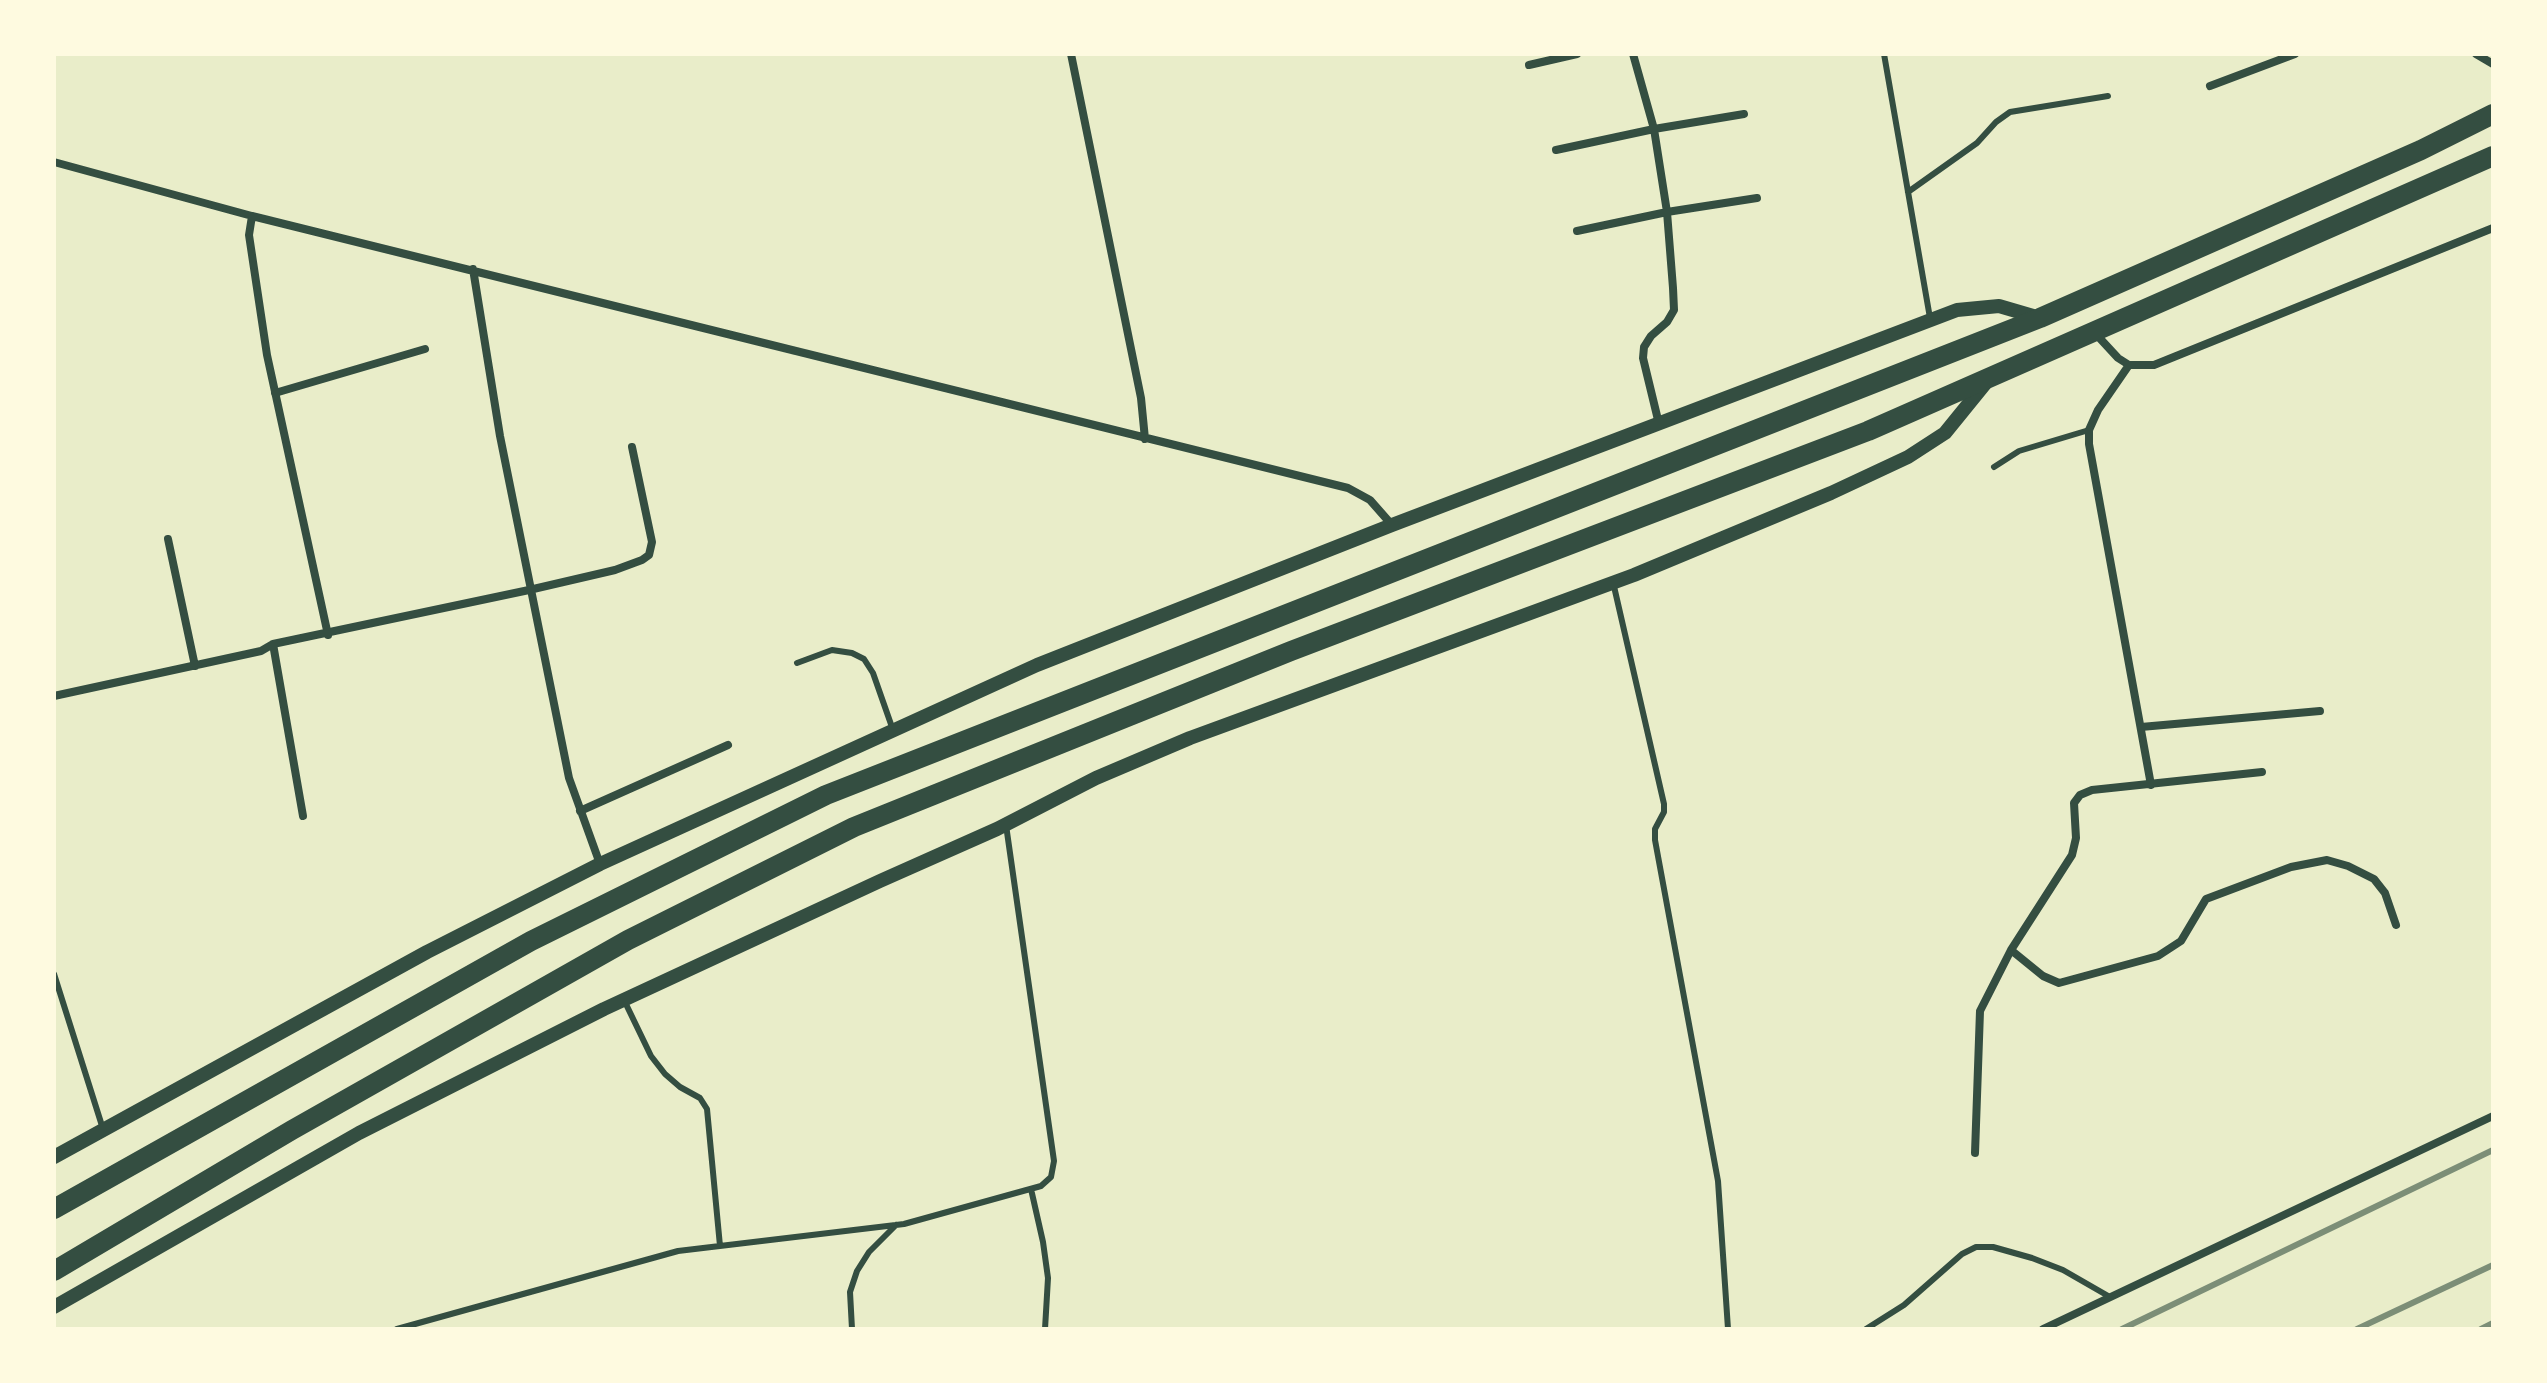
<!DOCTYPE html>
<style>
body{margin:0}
#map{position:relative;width:2547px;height:1383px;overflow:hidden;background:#e9edc9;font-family:Overpass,sans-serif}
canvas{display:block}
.frame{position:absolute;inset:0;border:56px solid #fefae0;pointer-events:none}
</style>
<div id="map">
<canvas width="2547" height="1383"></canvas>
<div class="frame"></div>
</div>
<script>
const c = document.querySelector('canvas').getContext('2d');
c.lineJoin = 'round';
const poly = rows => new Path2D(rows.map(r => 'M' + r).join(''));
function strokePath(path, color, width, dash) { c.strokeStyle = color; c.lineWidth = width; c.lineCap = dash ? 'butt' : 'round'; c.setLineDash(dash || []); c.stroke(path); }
const service = poly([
 [1884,54,1930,318],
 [1908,192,1977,143,1996,122,2010,112,2108,96],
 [1994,467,2019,451,2089,430],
 [1613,582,1664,804,1664,812,1655,829,1655,840,1718,1181,1728,1329],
 [797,663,832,650,852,653,864,659,873,673,893,730],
 [54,974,103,1129],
 [624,1000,651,1056,665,1074,680,1087,700,1098,707,1109,720,1246],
 [1031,1189,1043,1242,1048,1278,1045,1329],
 [397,1329,678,1251,904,1224,1041,1186,1051,1177,1054,1161,1006,825],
 [852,1329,850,1292,857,1271,869,1252,896,1225],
 [1866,1329,1904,1305,1962,1254,1976,1247,1993,1247,2032,1258,2063,1270,2110,1297]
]);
const minor = poly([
 [1071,54,1141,398,1145,439],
 [1633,54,1654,129,1667,212,1673,288,1674,310,1667,322,1651,336,1644,347,1643,358,1659,424],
 [2476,54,2493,64],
 [1529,65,1577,54],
 [2210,86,2295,54],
 [1556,150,1654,129,1744,114],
 [54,162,252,216,1348,488,1370,500,1392,525],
 [252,216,249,235,267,355,328,635],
 [1577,231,1667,212,1757,198],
 [473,269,500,436,569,778,600,864],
 [2094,332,2118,358,2129,365,2154,365,2493,228],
 [2129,365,2098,410,2089,430,2089,444,2151,785],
 [275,393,425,349],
 [168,539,195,666],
 [273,644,303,816],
 [54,696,261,651,273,644,529,590,615,570,642,560,649,555,652,542,632,447],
 [2141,727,2320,711],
 [580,811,728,745],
 [2011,950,2043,976,2059,983,2158,956,2181,941,2206,899,2291,867,2327,860,2348,866,2374,879,2385,893,2396,925],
 [1975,1153,1980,1011,2011,950,2072,855,2076,838,2074,803,2080,795,2092,790,2262,772],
 [2043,1329,2493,1116]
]);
const tertiary = poly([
 [54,1157,427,952,600,864,1037,665,1392,525,1957,310,1999,306,2040,318],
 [54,1307,359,1133,604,1009,880,881,997,829,1096,778,1190,738,1634,575,1831,493,1908,457,1945,433,1988,380]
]);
const trunk = poly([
 [54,1209,531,941,826,795,2040,318,2421,150,2493,114],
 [54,1271,292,1130,628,940,854,827,1291,651,1868,431,2493,156]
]);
const rail = poly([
 [2122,1329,2493,1150],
 [2357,1329,2493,1265],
 [2481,1329,2493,1323]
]);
strokePath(service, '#344e41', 6);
strokePath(minor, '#344e41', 8);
strokePath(tertiary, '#344e41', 14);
strokePath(trunk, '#344e41', 20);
strokePath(rail, '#7c8e77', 6);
</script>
